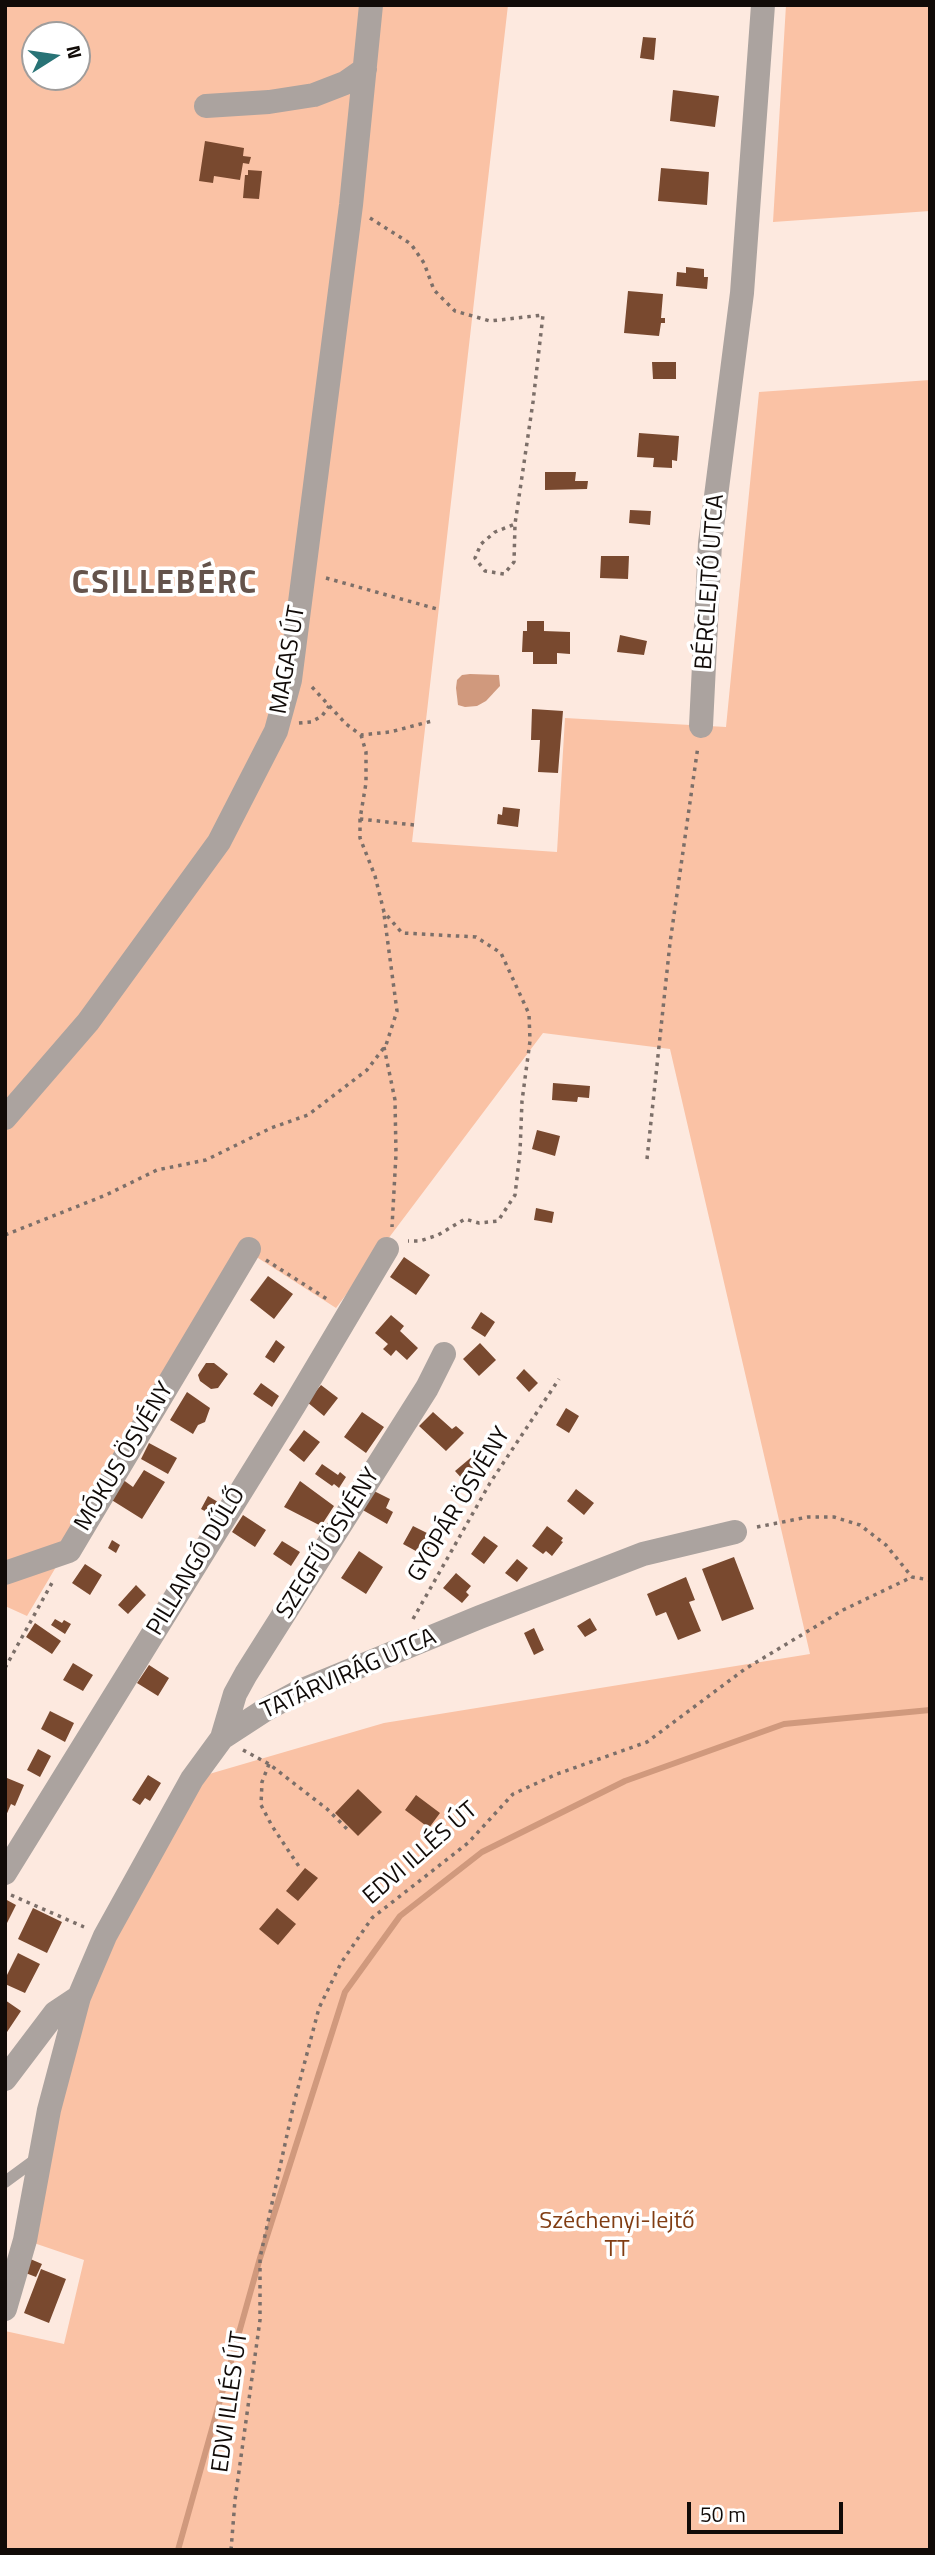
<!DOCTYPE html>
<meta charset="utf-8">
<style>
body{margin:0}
#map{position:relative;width:935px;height:2555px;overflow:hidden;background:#fde9df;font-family:"Titillium Web",sans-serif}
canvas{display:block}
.frame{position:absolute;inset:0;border:7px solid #110b08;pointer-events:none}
.north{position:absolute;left:21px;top:21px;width:70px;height:70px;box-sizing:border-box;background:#fff;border:2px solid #a09d9c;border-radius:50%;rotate:78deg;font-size:19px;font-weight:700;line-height:28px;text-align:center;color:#110b08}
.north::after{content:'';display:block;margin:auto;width:24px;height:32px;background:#287376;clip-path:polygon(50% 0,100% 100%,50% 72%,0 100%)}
.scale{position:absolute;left:687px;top:2502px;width:156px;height:32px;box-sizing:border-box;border:4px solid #110b08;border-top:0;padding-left:9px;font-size:21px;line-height:24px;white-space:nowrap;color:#110b08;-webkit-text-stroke:5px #fff;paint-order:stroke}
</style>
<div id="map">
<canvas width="935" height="2555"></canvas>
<div class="frame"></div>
<div class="north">N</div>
<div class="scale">50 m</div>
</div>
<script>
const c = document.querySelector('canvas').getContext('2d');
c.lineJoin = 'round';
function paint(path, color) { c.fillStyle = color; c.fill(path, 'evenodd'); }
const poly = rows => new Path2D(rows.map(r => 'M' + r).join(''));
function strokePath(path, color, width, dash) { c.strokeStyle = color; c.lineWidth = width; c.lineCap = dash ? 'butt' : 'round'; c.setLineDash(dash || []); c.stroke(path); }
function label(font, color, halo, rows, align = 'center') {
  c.font = font + ' "Titillium Web",sans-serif'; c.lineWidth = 7; c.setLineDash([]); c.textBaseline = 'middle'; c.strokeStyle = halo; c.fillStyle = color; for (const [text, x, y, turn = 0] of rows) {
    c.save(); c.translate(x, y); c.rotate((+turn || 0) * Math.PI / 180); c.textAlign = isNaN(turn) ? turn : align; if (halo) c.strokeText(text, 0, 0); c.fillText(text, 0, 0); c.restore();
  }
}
const green = poly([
 [5,5,508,5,412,842,557,852,565,718,726,727,759,392,930,380,930,2550,5,2550,5,2331,64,2344,84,2260,25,2240,79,1997,192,1779,384,1723,810,1654,670,1049,543,1033,336,1308,244,1249,27,1616,5,1606],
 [35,35,77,35,77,77,35,77],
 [786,5,930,5,930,211,773,222]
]);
const water = poly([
 [470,674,499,675,500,686,486,701,477,706,465,707,458,705,456,688,457,680,462,675]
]);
const stream = poly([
 [178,2550,260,2258,345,1992,400,1916,482,1852,625,1781,784,1724,930,1710]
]);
const building = poly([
 [643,37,656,38,654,60,640,58],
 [673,90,719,96,715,127,670,121],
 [205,141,244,148,243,156,251,157,249,164,243,163,240,180,214,176,213,183,199,181],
 [661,168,709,172,707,205,658,201],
 [248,170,262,171,259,199,243,198,245,175,248,175],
 [686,267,704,269,704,277,708,277,707,289,676,286,677,272,686,273],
 [628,291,663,294,661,318,665,318,665,323,661,323,659,336,624,333],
 [652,362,676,362,676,379,653,379],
 [639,433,679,436,677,461,672,460,672,468,653,467,654,458,637,457],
 [545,472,576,472,575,481,588,481,587,489,545,490],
 [630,510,651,511,650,525,629,523],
 [601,556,629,556,628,579,600,578],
 [527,621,544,621,544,631,570,632,570,654,557,653,557,664,533,664,533,652,522,652,523,631,527,631],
 [620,635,647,641,644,655,617,652],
 [532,709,563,711,558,773,538,772,540,740,531,740],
 [503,807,520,809,518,827,497,824,498,814,502,815],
 [553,1083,590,1086,589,1098,578,1097,577,1102,552,1100],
 [537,1130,560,1136,555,1156,532,1149],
 [536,1208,554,1212,552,1223,534,1220],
 [404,1257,430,1275,416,1295,390,1277],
 [268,1276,293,1294,274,1319,250,1300],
 [481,1312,495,1322,485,1337,471,1328],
 [391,1315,404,1326,400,1331,418,1348,407,1360,396,1350,391,1356,383,1349,388,1344,375,1333],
 [276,1340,285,1347,274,1363,265,1357],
 [480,1343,496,1360,479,1376,463,1359],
 [206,1363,214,1363,228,1374,218,1388,211,1389,200,1381,198,1375],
 [524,1369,538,1383,529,1392,516,1378],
 [261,1383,279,1396,272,1407,253,1394],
 [321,1385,338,1398,324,1416,307,1402],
 [187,1392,210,1408,205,1422,198,1425,193,1434,170,1420],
 [566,1408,579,1416,569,1433,556,1425],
 [362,1412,384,1427,366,1453,344,1437],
 [433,1412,452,1429,456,1426,464,1433,446,1451,419,1426],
 [304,1430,320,1442,304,1462,289,1450],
 [149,1443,177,1458,168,1474,141,1459],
 [474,1455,484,1467,466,1483,455,1471],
 [322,1464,338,1475,340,1472,346,1477,339,1488,334,1484,332,1486,315,1474],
 [144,1470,165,1482,142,1519,110,1499,122,1479,133,1487],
 [300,1481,334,1506,321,1526,284,1507],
 [370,1489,390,1499,386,1508,393,1512,387,1524,361,1509],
 [576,1489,594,1503,584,1515,567,1501],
 [208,1496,218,1502,210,1514,201,1509],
 [243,1515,266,1530,255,1547,232,1532],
 [413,1526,435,1537,425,1556,403,1544],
 [547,1526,563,1538,561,1541,563,1542,552,1556,546,1551,543,1554,532,1546],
 [484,1536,498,1546,484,1564,471,1554],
 [112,1540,120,1545,116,1553,108,1548],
 [282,1541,300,1552,291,1566,273,1554],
 [359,1551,383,1567,366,1594,341,1578],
 [734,1557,754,1609,722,1621,702,1569],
 [517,1559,528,1568,517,1582,505,1573],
 [85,1564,102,1575,90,1595,72,1583],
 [456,1573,471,1586,466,1592,469,1595,462,1603,443,1588],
 [686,1577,695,1600,689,1602,701,1631,678,1640,666,1612,656,1616,647,1594],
 [136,1585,146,1595,128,1614,118,1605],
 [590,1618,597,1630,585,1637,577,1626],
 [55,1619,62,1623,64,1620,71,1624,65,1634,51,1625],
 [35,1623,61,1641,52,1654,26,1637],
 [534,1628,544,1650,534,1655,524,1633],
 [73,1663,93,1675,83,1691,63,1680],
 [149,1665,169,1678,158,1696,137,1683],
 [50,1711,74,1723,65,1742,41,1729],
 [38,1749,51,1756,40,1777,27,1770],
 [148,1775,161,1783,150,1801,145,1798,140,1805,132,1800],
 [7,1778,24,1785,15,1806,11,1804,5,1818],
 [358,1789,382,1812,358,1836,335,1813],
 [416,1795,440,1813,429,1828,405,1810],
 [305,1868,318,1878,298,1901,286,1891],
 [5,1899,16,1905,5,1927],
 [33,1908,62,1922,47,1953,18,1939],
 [277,1908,296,1924,278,1945,259,1929],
 [18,1953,40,1964,25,1993,5,1984,5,1979],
 [5,2000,21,2011,5,2035],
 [28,2258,42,2264,36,2277,23,2272],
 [41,2269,66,2279,49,2323,24,2313]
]);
const path = poly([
 [370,218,411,244,424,263,434,290,455,311,490,321,543,315,533,402,515,524,514,562,504,574,485,571,475,558,481,544,495,532,515,524],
 [326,578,437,609],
 [312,687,346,724,361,735,390,732,432,721],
 [299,723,311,722,322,716,329,706],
 [361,735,366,752,366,783,360,819,414,825],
 [360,819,360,838,375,876,384,912,402,933,476,937,501,953,529,1014,530,1041,522,1101,520,1152,515,1195,498,1221,479,1223,465,1219,438,1235,420,1241,408,1241],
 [384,1047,395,1100,396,1154,392,1227],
 [647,1159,670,943,698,746],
 [5,1235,106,1195,157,1170,206,1160,271,1128,308,1115,367,1070,386,1045,397,1011,384,914],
 [266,1260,330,1301],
 [757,1527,808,1517,834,1517,860,1525,886,1545,912,1577,930,1580],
 [413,1619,490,1483,559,1379],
 [5,1668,53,1581],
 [243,1750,269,1764,327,1809,347,1829],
 [269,1764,262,1782,261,1805,272,1826,300,1868],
 [11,1895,84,1927],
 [231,2550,235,2500,260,2320,260,2258,294,2103,319,2008,341,1963,372,1918,468,1843,513,1794,557,1774,647,1742,745,1669,843,1610,912,1577]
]);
const lane = poly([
 [5,2182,39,2157]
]);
const street = poly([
 [206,106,269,102,314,95,345,83,365,69],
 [701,726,710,543,742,293,763,5],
 [5,1118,88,1022,219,842,276,731,290,680,351,205,371,5],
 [5,1573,69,1551,249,1249],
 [222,1738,235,1694,246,1674,427,1388,444,1354],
 [5,1873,295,1404,387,1249],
 [5,2079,55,2013,79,1997],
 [5,2309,25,2240,49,2110,79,1997,105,1936,192,1779,222,1738,265,1710,300,1691,480,1617,643,1554,735,1532]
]);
const streetNames = [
 ["BÉRCLEJTŐ UTCA",711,582,-86],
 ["MAGAS ÚT",289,660,-80],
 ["MÓKUS ÖSVÉNY",125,1457,-59],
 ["GYOPÁR ÖSVÉNY",460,1505,-59],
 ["SZEGFŰ ÖSVÉNY",329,1544,-58],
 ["PILLANGÓ DŰLŐ",197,1562,-59],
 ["TATÁRVIRÁG UTCA",349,1675,-24],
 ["EDVI ILLÉS ÚT",421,1854,-41],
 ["EDVI ILLÉS ÚT",231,2402,-82]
];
const parkNames = [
 ["Széchenyi-lejtő",617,2222],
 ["TT",617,2250]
];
const districtNames = [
 ["CSILLEBÉRC",165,585]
];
paint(green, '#fac2a5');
paint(water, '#d0997d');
strokePath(stream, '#d0997d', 6);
paint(building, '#79492f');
strokePath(path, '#7c6f69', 3.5, [3.5, 5]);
strokePath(lane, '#aba39f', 12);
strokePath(street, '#aba39f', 24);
label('24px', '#110b08', '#fff', streetNames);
label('24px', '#813d13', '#fff', parkNames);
c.letterSpacing = '2px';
label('bold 32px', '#64534b', '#fff', districtNames);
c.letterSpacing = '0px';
</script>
